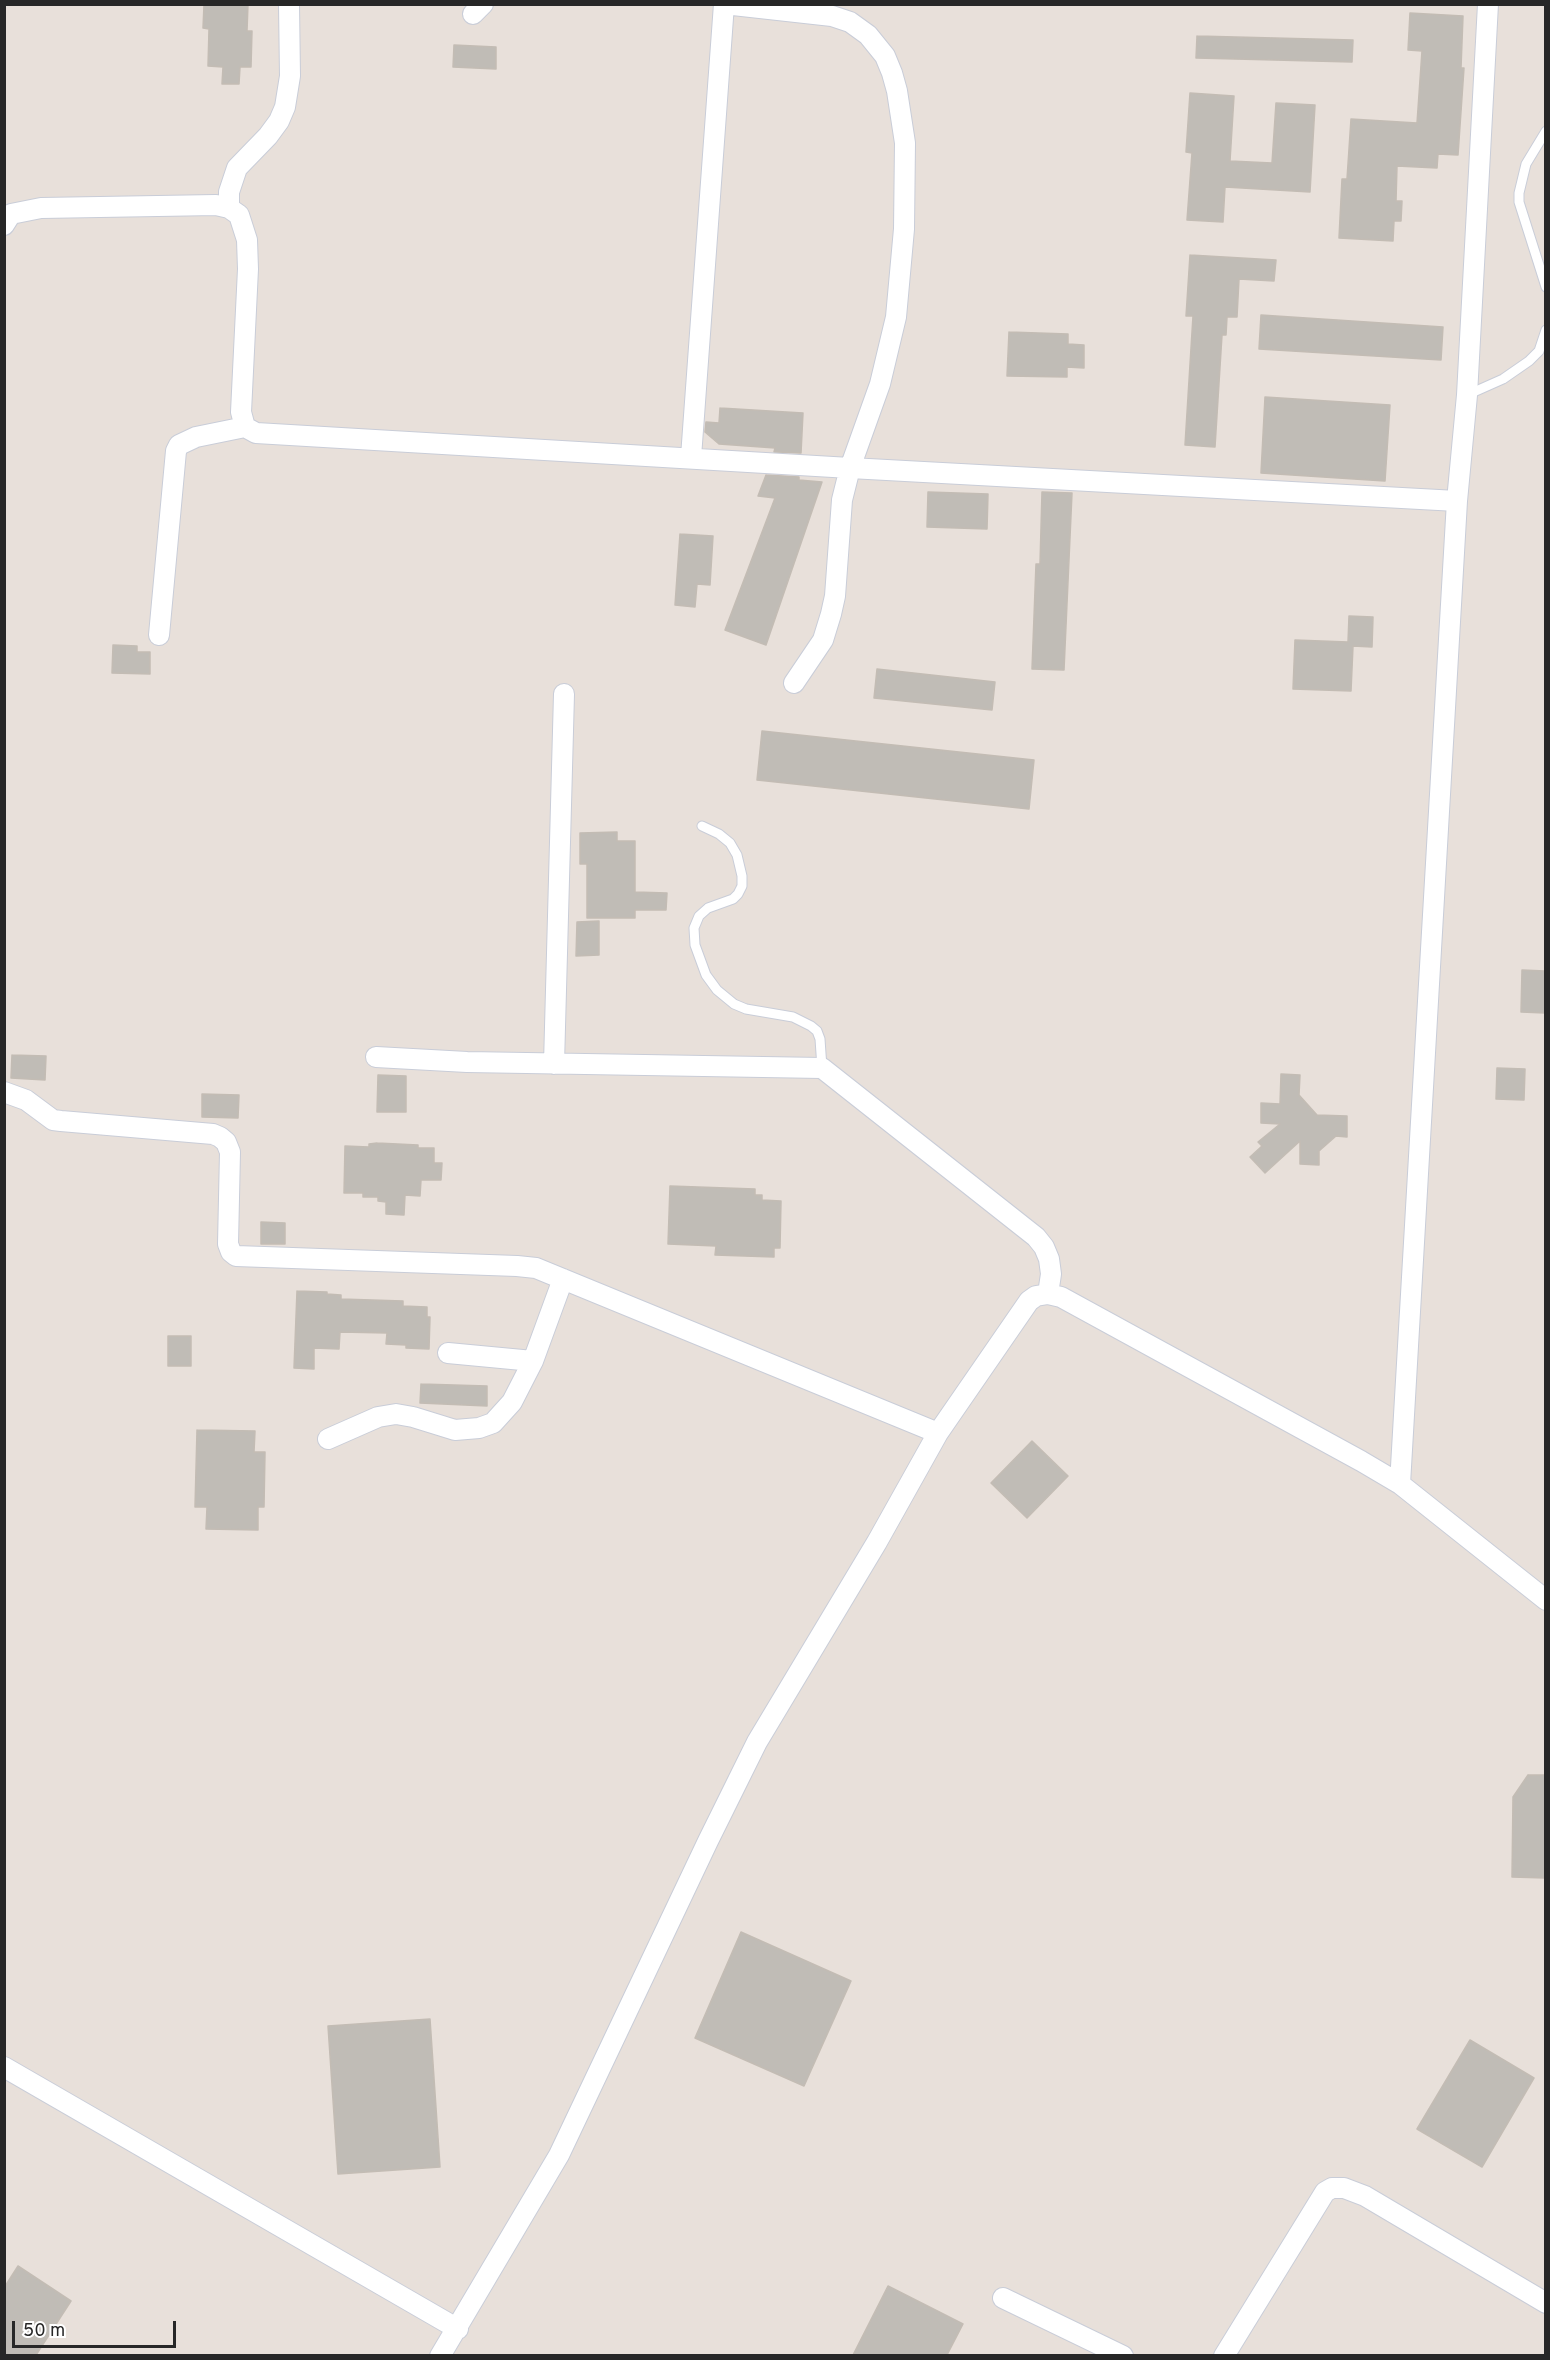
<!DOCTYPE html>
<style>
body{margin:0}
#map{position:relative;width:1550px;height:2360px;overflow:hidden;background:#e8e0da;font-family:Overpass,sans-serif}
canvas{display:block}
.frame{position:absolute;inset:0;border:6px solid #272727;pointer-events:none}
.scale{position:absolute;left:12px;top:2321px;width:164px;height:27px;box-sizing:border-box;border:3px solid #272727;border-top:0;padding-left:8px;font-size:18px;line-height:21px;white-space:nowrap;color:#272727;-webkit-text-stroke:4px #fff;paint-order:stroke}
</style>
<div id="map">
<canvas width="1550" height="2360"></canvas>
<div class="frame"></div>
<div class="scale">50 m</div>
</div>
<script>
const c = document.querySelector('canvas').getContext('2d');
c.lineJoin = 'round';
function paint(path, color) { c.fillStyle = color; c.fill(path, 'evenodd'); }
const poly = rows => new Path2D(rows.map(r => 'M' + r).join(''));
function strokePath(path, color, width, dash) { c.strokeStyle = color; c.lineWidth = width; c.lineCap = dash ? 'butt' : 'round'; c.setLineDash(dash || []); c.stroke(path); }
const building = poly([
 [248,4,247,31,252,31,251,67,240,67,239,84,222,84,223,67,208,66,209,29,203,28,204,5,248,4],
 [1410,13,1463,16,1461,68,1464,68,1458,155,1438,154,1437,168,1397,166,1396,201,1402,201,1401,221,1394,221,1393,241,1339,238,1342,179,1347,179,1351,119,1417,123,1422,51,1408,50,1410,13],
 [1197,36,1353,40,1352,62,1196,58,1197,36],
 [454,45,496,47,496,69,453,67,454,45],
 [1190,93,1234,96,1230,161,1272,163,1276,103,1315,105,1310,192,1225,187,1223,222,1187,220,1192,153,1186,152,1190,93],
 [1190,255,1276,260,1274,281,1239,279,1237,317,1227,317,1226,335,1222,335,1215,447,1185,445,1193,316,1186,316,1190,255],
 [1261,315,1443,327,1441,360,1259,349,1261,315],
 [1009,332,1068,334,1068,344,1084,345,1084,368,1067,367,1067,377,1007,376,1009,332],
 [1265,397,1390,405,1385,481,1261,473,1265,397],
 [720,408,803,413,801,453,774,452,775,448,719,444,705,432,706,422,719,423,720,408],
 [766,475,799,477,799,480,822,482,766,645,725,630,775,498,758,496,766,475],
 [928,492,988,494,987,529,927,527,928,492],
 [1042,492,1072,493,1064,670,1032,669,1036,564,1040,564,1042,492],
 [680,534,713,536,710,585,697,584,695,607,675,605,680,534],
 [1349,616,1373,617,1372,647,1353,646,1351,691,1293,689,1295,640,1348,642,1349,616],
 [113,645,137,646,137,652,150,652,150,674,112,673,113,645],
 [877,669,995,682,992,710,874,698,877,669],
 [762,731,1034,760,1029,809,757,780,762,731],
 [617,832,617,841,635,841,635,892,667,893,666,910,635,910,635,918,587,918,587,864,580,864,580,833,617,832],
 [599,921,599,955,576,956,577,922,599,921],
 [1522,970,1545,971,1545,1013,1521,1012,1522,970],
 [12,1055,46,1056,45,1080,11,1078,12,1055],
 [1497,1068,1525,1069,1524,1100,1496,1099,1497,1068],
 [1281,1074,1300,1075,1299,1095,1317,1115,1347,1116,1347,1137,1336,1136,1319,1151,1319,1165,1300,1164,1300,1141,1265,1173,1250,1157,1262,1146,1258,1142,1280,1124,1261,1123,1261,1103,1280,1104,1281,1074],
 [378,1075,406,1076,406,1112,377,1112,378,1075],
 [202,1094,239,1095,238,1118,202,1117,202,1094],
 [377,1143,418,1145,418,1148,434,1148,434,1163,442,1163,441,1180,421,1180,420,1196,405,1195,404,1215,386,1214,386,1202,378,1201,378,1197,363,1197,363,1193,344,1193,345,1146,369,1147,369,1144,377,1143],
 [670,1186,755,1189,755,1195,762,1195,762,1200,781,1201,780,1248,774,1248,774,1257,715,1255,716,1246,668,1244,670,1186],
 [261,1222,285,1223,285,1244,261,1244,261,1222],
 [297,1291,327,1292,327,1294,341,1295,341,1299,403,1301,403,1306,427,1307,427,1317,430,1317,429,1349,406,1348,406,1345,386,1344,387,1333,340,1332,339,1349,314,1348,314,1369,294,1368,297,1291],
 [168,1336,191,1336,191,1366,168,1366,168,1336],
 [421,1384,487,1386,487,1406,420,1403,421,1384],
 [197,1430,255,1431,254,1452,265,1452,264,1507,258,1507,258,1530,206,1529,207,1507,195,1507,197,1430],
 [1032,1441,1068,1476,1027,1518,991,1483,1032,1441],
 [1528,1775,1545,1775,1545,1878,1512,1877,1513,1797,1528,1775],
 [741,1932,851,1981,804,2086,695,2038,741,1932],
 [430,2019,440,2167,338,2174,328,2026,430,2019],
 [1470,2040,1534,2078,1482,2167,1417,2129,1470,2040],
 [18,2266,71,2301,36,2355,4,2355,4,2288,18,2266],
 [888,2286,963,2324,947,2355,853,2355,888,2286]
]);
const service = poly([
 [1546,131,1526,164,1519,193,1519,202,1546,287],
 [1467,395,1503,379,1529,361,1539,351,1546,330],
 [702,826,719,834,730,843,737,855,742,876,742,886,738,894,733,899,708,908,699,916,694,928,695,945,706,975,717,990,734,1004,746,1009,793,1017,811,1026,817,1031,820,1039,822,1068]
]);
const minor = poly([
 [724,4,832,16,850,22,868,35,885,56,892,73,897,91,905,143,904,229,896,317,880,384,850,468,842,500,835,596,831,614,823,640,794,683],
 [473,14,483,4],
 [229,208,229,192,237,168,268,136,279,121,285,107,290,76,289,4],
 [4,225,11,214,41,208,216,205,229,208,239,215,247,240,248,269,241,412,245,427,256,433,850,468,1457,501],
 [691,457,724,4],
 [159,635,176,451,179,445,196,437,245,427],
 [376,1057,467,1062,822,1068,1036,1237,1044,1247,1049,1259,1051,1274,1048,1294],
 [554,1064,564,694],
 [4,1092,26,1100,53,1120,61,1121,213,1134,220,1137,226,1142,230,1152,228,1244,231,1252,236,1256,517,1266,536,1268,938,1433],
 [448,1353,533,1361],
 [328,1439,378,1417,396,1414,413,1417,455,1430,479,1428,493,1423,512,1402,533,1361,563,1279],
 [1400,1484,1457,501,1467,395,1488,4],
 [4,2067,458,2329],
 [1003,2298,1123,2356],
 [440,2356,559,2155,708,1841,757,1742,877,1542,938,1433,1029,1301,1036,1296,1048,1294,1061,1297,1361,1461,1400,1484,1546,1600],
 [1224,2356,1325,2192,1332,2188,1344,2188,1365,2196,1546,2303]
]);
paint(building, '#c0bcb6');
strokePath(building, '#c3bcb4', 1.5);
strokePath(service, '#c9cdd8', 11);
strokePath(minor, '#c9cdd8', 22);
strokePath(service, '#fff', 9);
strokePath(minor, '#fff', 20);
</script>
